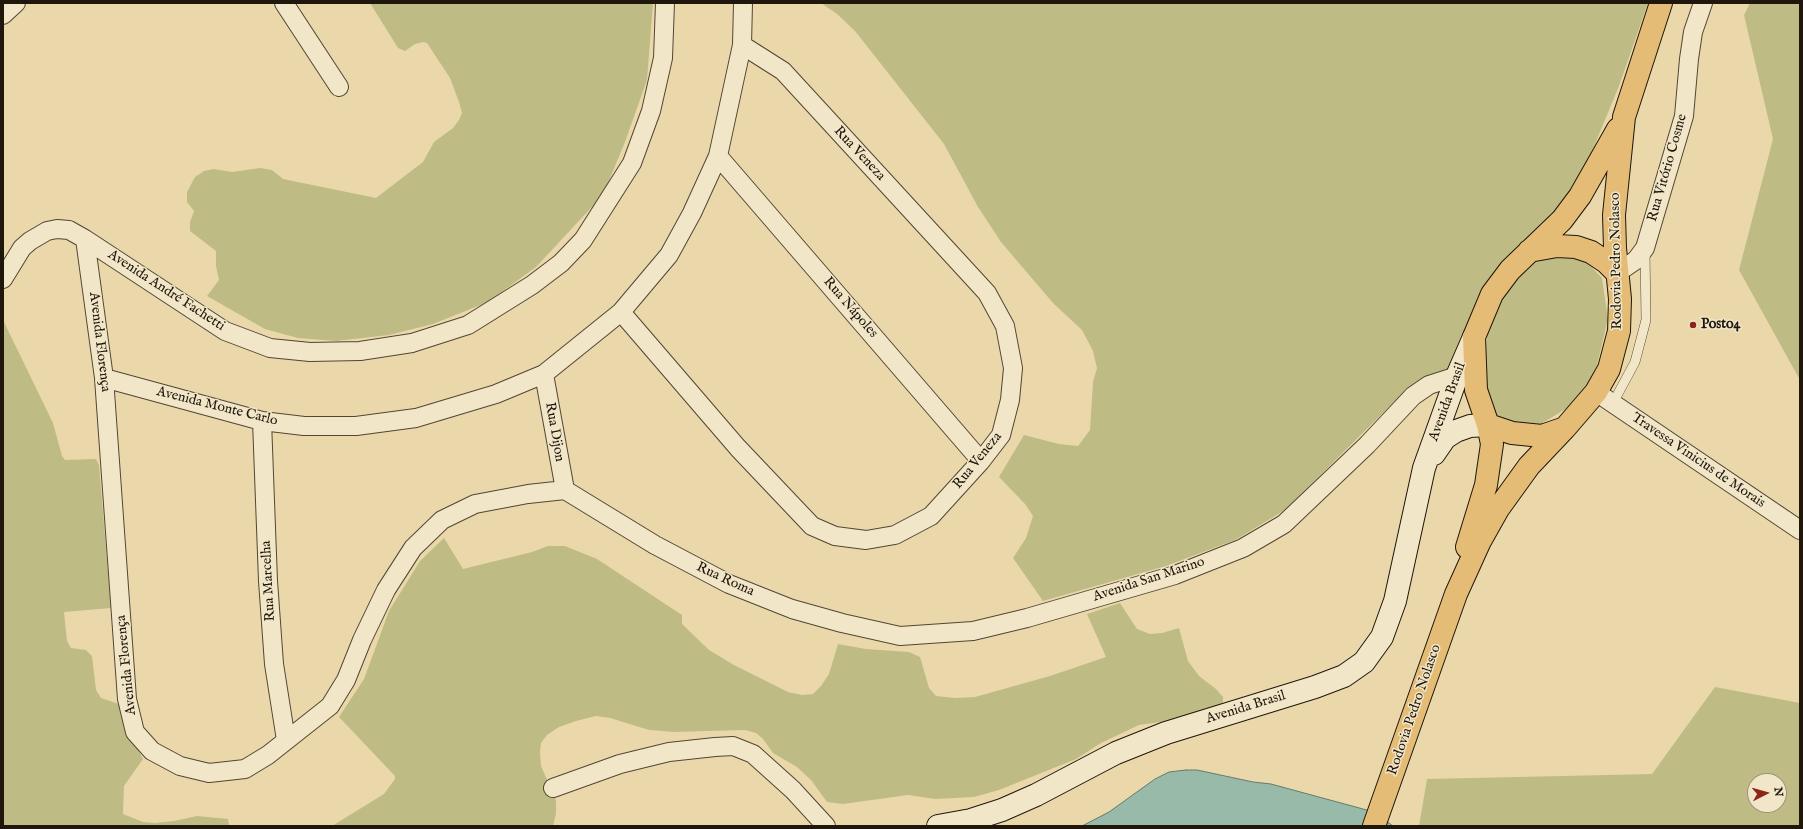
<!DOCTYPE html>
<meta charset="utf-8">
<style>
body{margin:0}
#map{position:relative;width:1803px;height:829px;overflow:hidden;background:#ead8ab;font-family:"IM FELL English",serif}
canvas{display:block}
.frame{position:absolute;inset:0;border:4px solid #1f160c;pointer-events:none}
.north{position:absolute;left:1747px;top:773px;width:40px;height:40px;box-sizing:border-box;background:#f1e6c8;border:1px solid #9d937d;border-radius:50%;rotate:84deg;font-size:11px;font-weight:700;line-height:16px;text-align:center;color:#1f160c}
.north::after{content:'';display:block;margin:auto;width:14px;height:18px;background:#8f2418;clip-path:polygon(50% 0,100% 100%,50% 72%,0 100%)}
</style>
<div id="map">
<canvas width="1803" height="829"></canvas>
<div class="frame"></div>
<div class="north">N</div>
</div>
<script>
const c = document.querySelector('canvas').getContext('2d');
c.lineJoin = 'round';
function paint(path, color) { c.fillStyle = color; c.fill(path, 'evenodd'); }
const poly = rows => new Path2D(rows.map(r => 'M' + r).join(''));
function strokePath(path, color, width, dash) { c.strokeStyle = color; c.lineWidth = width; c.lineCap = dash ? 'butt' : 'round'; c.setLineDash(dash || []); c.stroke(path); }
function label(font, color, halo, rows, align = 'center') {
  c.font = font + ' "IM FELL English",serif'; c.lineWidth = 3; c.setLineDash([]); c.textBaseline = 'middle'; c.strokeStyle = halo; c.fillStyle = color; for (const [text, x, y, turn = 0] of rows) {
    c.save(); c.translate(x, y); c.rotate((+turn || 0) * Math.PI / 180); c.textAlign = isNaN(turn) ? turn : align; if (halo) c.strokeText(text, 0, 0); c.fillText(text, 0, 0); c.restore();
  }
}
const green = poly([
 [370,3,653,3,647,80,625,142,603,195,536,267,488,302,433,324,389,335,336,341,298,338,265,329,207,296,219,280,216,266,216,251,190,231,190,222,194,211,187,202,187,192,195,177,204,171,214,169,232,172,260,168,272,170,283,179,376,198,423,162,434,142,453,128,459,120,462,113,459,102,450,78,427,43,423,42,415,44,405,51,398,48],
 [821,3,1648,3,1619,86,1576,190,1521,254,1460,368,1430,377,1395,401,1285,510,1235,540,1166,566,1043,601,1013,558,1026,538,1033,516,1025,504,999,477,1024,435,1059,444,1078,446,1090,430,1093,382,1097,368,1093,351,1082,330,1053,303,1001,242,978,207,944,144,855,31,837,14],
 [1750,3,1800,3,1800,380,1739,270,1773,139,1744,15],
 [1577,252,1602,278,1608,319,1597,365,1579,401,1539,425,1510,429,1489,408,1482,368,1489,326,1511,281,1539,253],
 [3,320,53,423,62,456,65,460,96,459,99,465,111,608,64,612,67,641,71,648,86,650,92,656,96,690,101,698,122,705,131,736,143,759,124,786,123,814,143,822,155,823,174,821,197,816,228,819,229,826,3,826],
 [444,538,463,569,532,552,548,546,565,546,597,559,682,615,682,624,709,650,734,665,788,692,802,695,813,694,821,686,829,674,838,644,866,649,909,652,920,657,929,688,936,696,955,698,975,697,1050,676,1106,657,1087,614,1120,603,1137,629,1150,634,1162,633,1179,628,1188,661,1199,676,1216,689,1223,697,1223,702,1217,709,1204,716,1139,725,1101,743,1076,759,999,790,974,797,935,799,908,795,843,804,827,802,811,780,797,767,773,753,763,739,756,733,745,730,674,732,649,730,610,718,596,716,576,721,559,727,547,735,541,743,540,752,541,766,556,800,556,814,553,826,332,826,384,794,395,779,395,776,339,717,364,679,389,611,420,561],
 [1715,687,1800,703,1800,826,1419,826,1427,779,1652,774],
 [1755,781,1779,781,1779,805,1755,805]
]);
const water = poly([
 [1186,770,1197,770,1253,782,1271,784,1374,812,1393,826,1082,826,1109,812,1155,779,1169,772,1186,770]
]);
const lane = poly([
 [1613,403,1635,362,1646,320,1645,251]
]);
const street = poly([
 [284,3,339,87],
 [3,15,16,3],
 [718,156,981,461],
 [85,239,104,378,127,699,135,732,152,751,180,766,209,773,245,769,268,755,330,706,346,680,362,640,386,590,413,548,442,520,475,504,528,494,565,490],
 [1617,273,1636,260,1645,248,1684,116,1689,59,1693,32,1703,3],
 [3,279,22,248,30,241,47,231,57,229,69,230,85,239,225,331,270,348,310,352,360,351,412,343,468,325,532,285,561,263,583,240,632,163,651,111,663,58,665,3],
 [621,312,738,448,812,526,835,536,866,540,895,535,931,516,981,461,1001,435,1010,400,1013,368,1005,326,987,293,783,71,742,45],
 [544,374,565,490],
 [104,378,262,421,304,426,356,426,416,418,496,394,544,374,621,312,669,255,692,213,718,156,742,45,743,3],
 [1596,392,1800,530],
 [262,421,268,581,274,664,286,740],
 [565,490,655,545,729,584,792,609,842,623,900,636,973,631,1027,618,1175,575,1243,548,1284,524,1367,445,1413,396,1429,385,1457,376],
 [553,788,620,764,669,752,715,747,733,746,753,754,793,790,826,826]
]);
const secondary = poly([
 [1434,454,1445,438,1456,431,1470,426,1488,425],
 [938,826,971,820,1002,810,1036,795,1116,753,1166,733,1315,687,1344,676,1364,662,1382,637,1395,601,1424,468,1457,376,1474,337]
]);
const highway = poly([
 [1529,251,1557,246,1576,247,1591,252,1606,262,1617,273],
 [1488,425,1512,433,1542,436,1565,428],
 [1467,547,1486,485,1492,444,1488,425,1476,390,1474,337,1492,294,1510,270,1562,220,1580,196,1618,129],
 [1374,826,1456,594,1480,541,1498,509,1529,466,1565,428,1596,392,1609,369,1619,331,1620,299,1615,248,1614,215,1624,117,1661,3]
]);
const markers = [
 [1693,325,4,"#8f2418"]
];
const streetNames = [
 ["Rua Veneza",859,154,47],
 ["Rua Vitório Cosme",1668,168,-74],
 ["Rodovia Pedro Nolasco",1617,261,-91],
 ["Avenida André Fachetti",166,291,33],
 ["Rua Nápoles",850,308,49],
 ["Avenida Florença",99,342,83],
 ["Avenida Brasil",1448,402,-70],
 ["Avenida Monte Carlo",217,407,14],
 ["Rua Dijon",554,432,80],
 ["Rua Veneza",978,461,-51],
 ["Travessa Vinicius de Morais",1698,461,34],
 ["Rua Roma",725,580,25],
 ["Avenida San Marino",1149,580,-18],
 ["Rua Marcelha",269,581,-93],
 ["Avenida Florença",127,665,-96],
 ["Avenida Brasil",1246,708,-17],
 ["Rodovia Pedro Nolasco",1415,710,-71]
];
const poiNames = [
 ["Posto4",1701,325]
];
paint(green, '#bebc84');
paint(water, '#98baa9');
strokePath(water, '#68786a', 1);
strokePath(lane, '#524634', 10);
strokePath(street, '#524634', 20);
strokePath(secondary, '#1f160c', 24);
strokePath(highway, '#1f160c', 24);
strokePath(lane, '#f1e6c8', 9);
strokePath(street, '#f1e6c8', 18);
strokePath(secondary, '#f1e6c8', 22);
strokePath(highway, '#e5bc76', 22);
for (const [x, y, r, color] of markers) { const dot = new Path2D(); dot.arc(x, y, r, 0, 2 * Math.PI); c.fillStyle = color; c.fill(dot); strokePath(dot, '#f1e6c8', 1.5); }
label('14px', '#1f160c', '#f1e6c8', streetNames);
label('bold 14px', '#1f160c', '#f1e6c8', poiNames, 'left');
</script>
